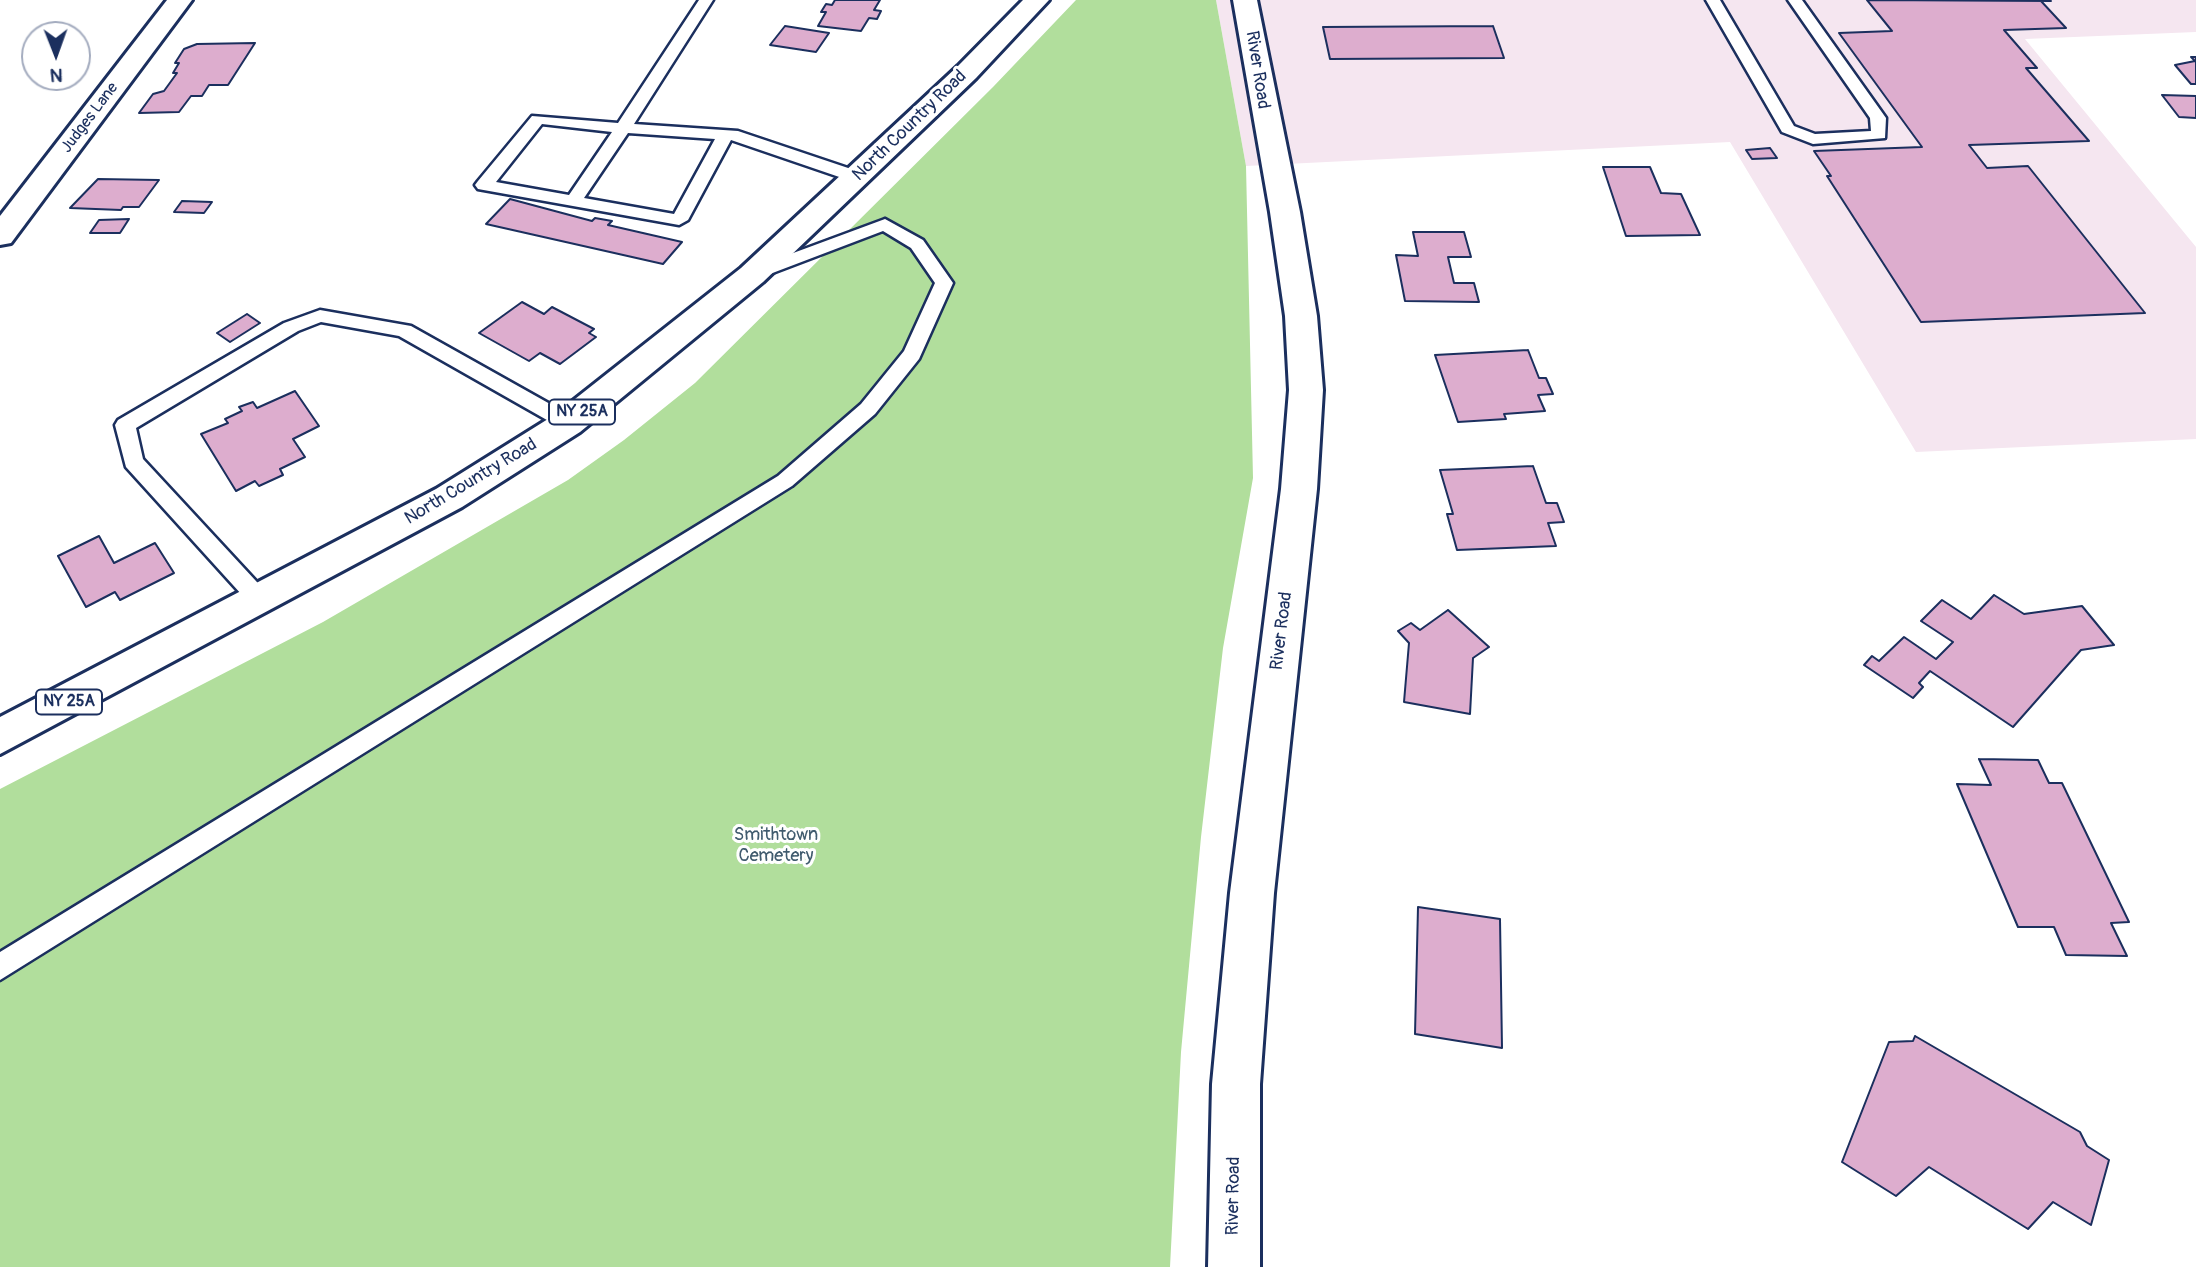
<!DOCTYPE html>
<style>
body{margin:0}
#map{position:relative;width:2196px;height:1267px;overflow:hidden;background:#fff;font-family:Pangolin,sans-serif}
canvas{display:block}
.north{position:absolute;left:21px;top:21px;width:70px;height:70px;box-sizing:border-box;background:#fff;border:2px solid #a4acbf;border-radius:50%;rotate:179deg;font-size:19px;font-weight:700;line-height:28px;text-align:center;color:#1b2f5e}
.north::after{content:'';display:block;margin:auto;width:24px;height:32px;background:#1b2f5e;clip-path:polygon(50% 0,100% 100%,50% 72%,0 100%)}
</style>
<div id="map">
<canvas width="2196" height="1267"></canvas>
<div class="north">N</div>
</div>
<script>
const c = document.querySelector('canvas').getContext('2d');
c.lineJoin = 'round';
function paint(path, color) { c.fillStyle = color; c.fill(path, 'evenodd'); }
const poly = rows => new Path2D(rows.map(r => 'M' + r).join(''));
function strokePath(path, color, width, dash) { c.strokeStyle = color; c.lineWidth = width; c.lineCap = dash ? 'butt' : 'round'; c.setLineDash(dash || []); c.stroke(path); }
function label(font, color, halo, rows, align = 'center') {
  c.font = font + ' Pangolin,sans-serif'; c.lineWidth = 6; c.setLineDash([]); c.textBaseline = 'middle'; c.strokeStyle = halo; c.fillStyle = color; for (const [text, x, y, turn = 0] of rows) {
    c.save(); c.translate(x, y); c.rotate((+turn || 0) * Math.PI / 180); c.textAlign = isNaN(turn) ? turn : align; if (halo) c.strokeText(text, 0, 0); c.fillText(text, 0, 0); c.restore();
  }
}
const built = poly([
 [1216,0,2196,0,2196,32,2025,39,2196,247,2196,439,1916,452,1730,142,1246,166]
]);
const green = poly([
 [1076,0,1216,0,1246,166,1253,478,1223,648,1201,837,1181,1052,1170,1267,0,1267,0,789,323,622,568,480,624,440,695,383,993,87]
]);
const building = poly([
 [835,0,880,0,874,10,881,11,877,19,869,18,861,31,818,26,826,12,821,12,826,4,832,5,835,0],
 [1867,0,2051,1,2041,1,2066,28,2004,30,2037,68,2026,68,2089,141,1969,145,1987,168,2028,166,2145,313,1921,322,1827,176,1831,176,1814,151,1922,147,1839,33,1892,31,1867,0],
 [785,26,829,33,816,52,770,45,785,26],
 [1493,26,1504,58,1330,59,1323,27,1493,26],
 [255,43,228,85,209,85,202,96,191,96,179,112,139,113,153,94,164,91,177,73,173,73,179,63,175,63,184,49,197,44,255,43],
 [2191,57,2196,57,2196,84,2191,84,2175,65,2195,61,2191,57],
 [2162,95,2196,96,2196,118,2179,117,2162,95],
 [1770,148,1777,158,1752,159,1746,150,1770,148],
 [1603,167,1650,167,1661,193,1681,194,1700,235,1626,236,1603,167],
 [98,179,159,180,139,207,123,207,121,210,70,208,98,179],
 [510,199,592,221,595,218,612,221,608,225,682,242,663,264,486,224,510,199],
 [182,201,212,202,204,213,174,212,182,201],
 [129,219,120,233,90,233,99,220,129,219],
 [1413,232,1464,232,1471,257,1448,257,1454,283,1474,283,1479,302,1405,301,1396,255,1418,256,1413,232],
 [522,302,544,314,552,307,594,329,589,333,596,337,560,364,540,353,529,361,479,333,522,302],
 [247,314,260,323,230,342,217,333,247,314],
 [1528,350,1539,378,1546,378,1553,394,1538,395,1545,411,1504,414,1506,419,1458,422,1435,355,1528,350],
 [295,391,319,426,293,439,305,457,280,469,283,475,259,486,255,481,236,491,201,434,228,423,225,419,242,411,239,407,253,402,257,408,295,391],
 [1533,466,1546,503,1557,503,1564,522,1548,523,1556,546,1457,550,1447,514,1453,514,1440,470,1533,466],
 [99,536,114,563,155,543,174,573,120,600,115,592,86,607,58,556,99,536],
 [1994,595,2024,614,2082,606,2114,645,2081,650,2013,727,1930,671,1919,683,1923,687,1913,698,1864,665,1872,656,1879,661,1904,637,1936,659,1953,642,1921,621,1942,600,1971,619,1994,595],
 [1448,610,1489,647,1473,658,1470,714,1404,702,1409,643,1398,631,1411,623,1420,630,1448,610],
 [1979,759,2038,760,2049,783,2062,783,2129,922,2111,923,2127,956,2066,955,2054,927,2018,927,1957,784,1991,785,1979,759],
 [1418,907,1500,919,1502,1048,1415,1034,1418,907],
 [1915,1036,2080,1132,2087,1146,2109,1160,2091,1225,2053,1202,2028,1229,1929,1167,1896,1196,1842,1162,1889,1042,1913,1041,1915,1036]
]);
const lane = poly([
 [699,0,713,0,634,124,738,131,863,173,865,177,863,181,851,181,731,140,688,220,679,225,478,189,475,185,478,181,532,116,618,123,699,0],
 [542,124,612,132,569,195,496,182,542,124],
 [628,133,715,139,674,214,584,198,628,133],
 [1706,0,1720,0,1794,126,1815,134,1871,131,1870,118,1788,0,1802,0,1886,118,1885,138,1813,144,1782,132,1706,0],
 [885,219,923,240,953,283,919,359,875,414,792,486,0,980,0,952,778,476,861,404,904,351,935,283,911,248,883,231,762,277,750,277,747,273,750,269,885,219],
 [320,310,411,326,575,418,578,423,568,430,561,428,399,336,321,322,298,331,136,428,143,459,268,594,271,600,268,606,260,609,252,606,126,467,115,425,118,420,284,323,320,310]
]);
const street = poly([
 [167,0,192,0,11,243,0,245,0,216,167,0]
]);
const secondary = poly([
 [1233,0,1257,0,1300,212,1317,316,1323,390,1317,489,1274,893,1260,1084,1260,1267,1208,1267,1212,1084,1230,893,1281,489,1289,390,1285,316,1270,212,1233,0]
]);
const primary = poly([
 [1023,0,1049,0,976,78,763,282,580,432,462,507,0,754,0,717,436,489,556,414,741,268,958,66,1023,0]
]);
const farStreetnames = [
 ["Judges Lane",90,118,-53]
];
const shields = [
 [582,412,66],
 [69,702,66]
];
const shieldNames = [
 ["NY 25A",582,412],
 ["NY 25A",69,702]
];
const streetNames = [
 ["River Road",1257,70,81],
 ["North Country Road",910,126,-44],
 ["North Country Road",471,482,-31],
 ["River Road",1282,631,-83],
 ["River Road",1234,1196,-89]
];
const parkNames = [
 ["Smithtown",776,835],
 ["Cemetery",776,856]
];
paint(built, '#f5e6f0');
paint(green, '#b1de9c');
paint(building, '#ddadce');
strokePath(building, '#1b2f5e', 2);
strokePath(lane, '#1b2f5e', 5);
strokePath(street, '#1b2f5e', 6);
strokePath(secondary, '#1b2f5e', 6);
strokePath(primary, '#1b2f5e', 6);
paint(lane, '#fff');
paint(street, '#fff');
paint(secondary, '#fff');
paint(primary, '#fff');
label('16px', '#1b2f5e', '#fff', farStreetnames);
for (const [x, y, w] of shields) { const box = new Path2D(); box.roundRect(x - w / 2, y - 12.5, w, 25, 5); c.fillStyle = '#fff'; c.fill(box); strokePath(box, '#1b2f5e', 2); }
label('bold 16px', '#1b2f5e', null, shieldNames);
label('18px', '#1b2f5e', '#fff', streetNames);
label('18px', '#405b6e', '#fff', parkNames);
</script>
